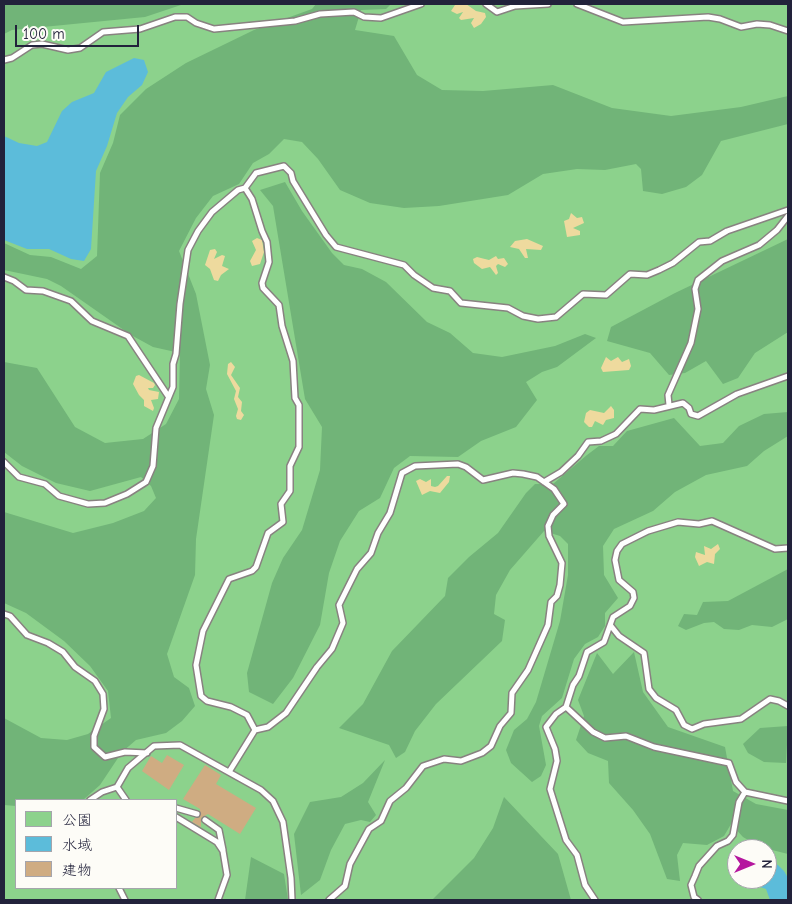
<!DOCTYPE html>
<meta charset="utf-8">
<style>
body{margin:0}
#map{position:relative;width:792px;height:904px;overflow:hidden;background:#eee2c4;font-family:"Comic Neue","Klee One",sans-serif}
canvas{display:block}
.frame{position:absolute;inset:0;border:5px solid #22223b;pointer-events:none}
.legend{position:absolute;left:15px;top:799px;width:162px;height:90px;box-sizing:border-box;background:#fdfcf7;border:1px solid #a5a5ac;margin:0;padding:6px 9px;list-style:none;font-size:15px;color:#22223b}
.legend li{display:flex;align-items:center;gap:10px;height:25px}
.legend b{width:25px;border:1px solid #a5a5ac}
.north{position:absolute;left:727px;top:839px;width:50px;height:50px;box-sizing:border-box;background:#fdfcf7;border:1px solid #a5a5ac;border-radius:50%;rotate:90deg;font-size:14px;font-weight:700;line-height:20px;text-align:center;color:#22223b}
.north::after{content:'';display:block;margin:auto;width:18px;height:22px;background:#b5179e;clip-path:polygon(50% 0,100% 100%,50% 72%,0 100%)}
.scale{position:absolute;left:15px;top:25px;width:124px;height:22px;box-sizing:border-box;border:2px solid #22223b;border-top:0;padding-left:6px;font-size:15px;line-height:18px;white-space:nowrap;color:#22223b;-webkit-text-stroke:4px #fdfcf7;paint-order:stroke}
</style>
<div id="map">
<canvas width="792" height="904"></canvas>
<div class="frame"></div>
<ul class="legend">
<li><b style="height:14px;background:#8cd28c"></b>公園</li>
<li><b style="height:14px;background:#5cbcda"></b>水域</li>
<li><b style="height:14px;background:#cfac82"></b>建物</li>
</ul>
<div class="north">N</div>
<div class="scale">100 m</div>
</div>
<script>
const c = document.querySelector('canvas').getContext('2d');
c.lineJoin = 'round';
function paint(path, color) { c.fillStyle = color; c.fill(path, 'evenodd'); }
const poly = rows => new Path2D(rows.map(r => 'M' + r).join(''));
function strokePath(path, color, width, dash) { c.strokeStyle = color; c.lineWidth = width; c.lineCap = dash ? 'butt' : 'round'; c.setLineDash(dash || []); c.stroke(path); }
const green = poly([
 [4,4,788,4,788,900,4,900],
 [16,800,176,800,176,888,16,888],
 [737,849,767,849,767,879,737,879]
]);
const forest = poly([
 [4,4,184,4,145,17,12,30,4,34],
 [316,4,391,4,386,9,361,10,355,30,394,36,417,75,442,90,483,91,553,85,612,108,671,116,741,107,788,96,788,124,721,141,702,175,686,187,662,194,643,191,641,169,636,164,605,170,577,169,543,174,508,195,439,206,404,208,370,203,340,190,318,159,302,142,284,139,269,154,253,163,239,184,213,196,196,218,179,251,196,294,210,365,206,389,214,415,196,539,195,575,167,654,174,677,189,688,195,706,182,721,166,733,136,740,122,752,100,785,83,800,16,800,16,806,4,805,4,718,41,738,67,740,88,734,111,718,108,691,90,666,64,641,26,613,4,603,4,512,73,533,113,523,144,511,156,498,151,486,141,477,90,491,56,483,22,466,4,452,4,362,37,368,75,427,105,443,143,439,166,424,179,399,180,353,153,347,131,335,61,286,47,279,4,270,4,243,30,255,51,257,81,269,97,256,100,173,113,143,120,115,146,89,186,63,254,30,312,9],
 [285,182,302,211,332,253,344,265,362,269,386,282,427,322,450,333,473,353,502,357,555,346,585,334,596,338,557,367,542,372,526,382,537,400,516,427,481,441,458,457,410,456,394,468,380,498,359,511,340,541,329,573,320,625,293,678,273,704,249,692,247,673,272,583,283,558,302,530,320,470,322,427,305,399,273,206,260,190],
 [788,239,788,332,755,353,738,378,723,384,706,361,685,373,669,375,650,353,607,341,611,327,675,293],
 [788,412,788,436,764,451,747,466,706,475,675,492,653,511,614,529,603,546,604,575,618,598,605,613,605,626,598,637,585,644,574,659,562,698,542,716,539,726,546,765,541,776,532,782,511,763,506,750,514,730,527,719,536,702,560,621,568,575,568,544,560,536,544,531,510,570,496,595,494,614,505,620,502,641,436,704,415,731,405,752,396,758,389,745,339,728,363,704,392,651,445,596,448,578,469,557,498,533,526,493,535,484,553,484,587,455,599,446,613,446,627,431,674,418,700,446,723,443,739,426,764,414],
 [788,569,788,619,772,627,752,625,739,630,724,629,714,622,704,623,686,630,678,626,684,614,697,615,703,602,728,601],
 [634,652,643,692,668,727,725,747,733,791,756,804,788,810,788,854,760,847,743,837,731,824,724,836,707,845,683,843,677,855,680,881,667,879,650,834,633,810,609,783,608,761,588,753,576,740,584,716,578,700,597,653,613,674],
 [788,726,786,763,764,762,748,753,743,744,760,728],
 [385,760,368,802,376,815,370,822,361,820,345,824,331,850,320,880,301,895,294,834,310,802,341,797,363,783],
 [504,797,558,854,571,900,432,900,474,858,493,828],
 [251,857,284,874,288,900,245,900]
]);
const sand = poly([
 [466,4,476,11,485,13,486,17,481,24,474,28,471,23,474,18,461,20,459,18,463,12,457,14,451,11,455,5],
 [571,213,577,218,582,217,584,223,573,228,580,231,580,235,567,237,564,221,569,219],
 [257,238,262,240,264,252,260,264,252,266,250,261,256,250,252,241],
 [527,239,543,246,541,250,526,249,528,258,525,258,519,249,510,247,515,241],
 [215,249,217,252,214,259,222,255,225,256,222,266,229,269,221,275,218,281,214,280,210,269,205,265,210,250],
 [496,256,498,259,504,258,508,264,505,267,498,264,496,266,498,273,496,275,490,267,482,269,474,263,473,259,477,257,489,260],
 [606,357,611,361,618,357,622,362,629,359,631,366,629,370,603,372,601,368],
 [231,362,235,367,231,375,240,388,238,397,242,402,241,411,244,415,241,420,237,419,236,416,238,409,234,399,236,391,227,374,228,364],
 [139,375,154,383,155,385,153,388,148,388,149,390,159,392,158,399,151,400,154,408,153,411,144,406,144,400,139,395,133,384,136,376],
 [611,406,614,410,614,418,606,420,603,425,595,421,592,427,589,427,584,422,586,413,590,410,604,413],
 [447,476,450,476,449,482,440,493,430,491,422,495,416,481,420,479,426,482,431,479,431,486,435,487,438,486],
 [718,544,720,549,715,554,714,564,707,562,699,566,695,557,696,552,705,555,704,546,711,549]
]);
const water = poly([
 [134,58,144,60,148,72,142,85,128,97,117,113,107,146,96,171,91,249,84,261,71,259,49,249,27,249,4,240,4,136,19,143,37,146,47,142,62,111,72,102,94,93,106,72],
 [767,861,778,865,784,871,788,878,788,900,770,900,766,889,760,887,757,883,758,879,767,879]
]);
const building = poly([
 [167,755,184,765,169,790,142,771,151,756,162,763],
 [205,765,221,775,216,784,256,808,240,834,208,814,201,818,201,827,192,822,195,818,200,817,200,809,183,799]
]);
const service = poly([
 [486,4,497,12,515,6,548,4],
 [577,4,623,22,708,17,720,19,741,27,757,24,770,25,788,31],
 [4,60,12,58,32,45,42,44,68,50,80,48,103,32,140,29,175,17,187,17,196,23,214,29,295,21,320,14,354,12,364,17,381,18,421,4],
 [245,188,252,199,262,231,267,242,269,262,262,283,263,288,279,305,282,326,293,361,295,398,299,405,299,447,290,466,290,491,281,504,283,522,268,533,256,567,252,571,229,579,203,631,196,665,201,696,207,701,231,707,247,715,255,730],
 [4,277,14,281,26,290,43,291,71,301,92,321,128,336,168,396],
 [669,405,668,395,691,343,698,309,695,289,698,280,722,261,759,245,777,230,788,216],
 [4,462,19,477,45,484,59,496,88,504,105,503,127,494,146,482,153,466,156,428,173,387,173,364,176,354,180,304,188,250,198,231,212,212,238,190,245,188,256,173,284,166,291,173,293,181,326,235,336,247,404,265,414,275,433,288,450,291,461,303,508,308,523,316,538,319,556,317,583,294,606,295,630,274,647,275,659,270,673,263,699,242,710,241,727,231,788,210],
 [544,482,561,472,578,456,588,442,601,441,616,434,640,409,654,410,683,403,689,408,691,414,698,416,737,394,788,376],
 [4,614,10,616,27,635,48,643,63,652,75,667,95,681,103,694,104,709,94,736,94,747,105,757,125,752,147,753],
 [611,626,619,636,644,653,649,689,656,698,676,710,684,725,692,729,704,724,741,719,770,699,779,701,788,706],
 [566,707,593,732,605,738,626,736,654,747,729,763,736,782,745,792],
 [229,772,255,730,268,727,286,713,317,667,332,649,343,623,339,605,357,569,371,553,378,533,390,513,402,473,415,466,458,464,466,467,483,480,513,473,523,474,537,477,554,489,564,504,553,515,548,526,549,536,562,563,560,585,557,596,551,602,548,625,528,670,512,693,511,713,500,726,491,746,482,753,461,761,444,759,423,766,406,788,390,801,381,821,369,829,350,864,345,886,329,900],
 [117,787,126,800],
 [90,800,102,792,117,787,128,768,154,746,180,745,261,790,273,801,283,822,291,878,292,900],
 [176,808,197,814],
 [176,817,217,842,223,851,227,875,218,900],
 [205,820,219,830,223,850],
 [119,888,125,900],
 [595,900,585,885,577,855,566,840,550,789,557,761,555,749,546,727,556,714,566,707,573,685,579,676,587,652,604,642,613,617,630,606,634,598,633,592,619,580,615,560,617,551,622,544,648,531,678,522,699,524,712,521,775,549,788,548],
 [698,900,694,897,691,885,695,876,699,866,717,846,728,841,733,835,739,802,745,792,788,801]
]);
paint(green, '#8cd28c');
paint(forest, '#71b478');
paint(sand, '#eeda9e');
paint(water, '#5cbcda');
paint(building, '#cfac82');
strokePath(service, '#888280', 8);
strokePath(service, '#fff', 5);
</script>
